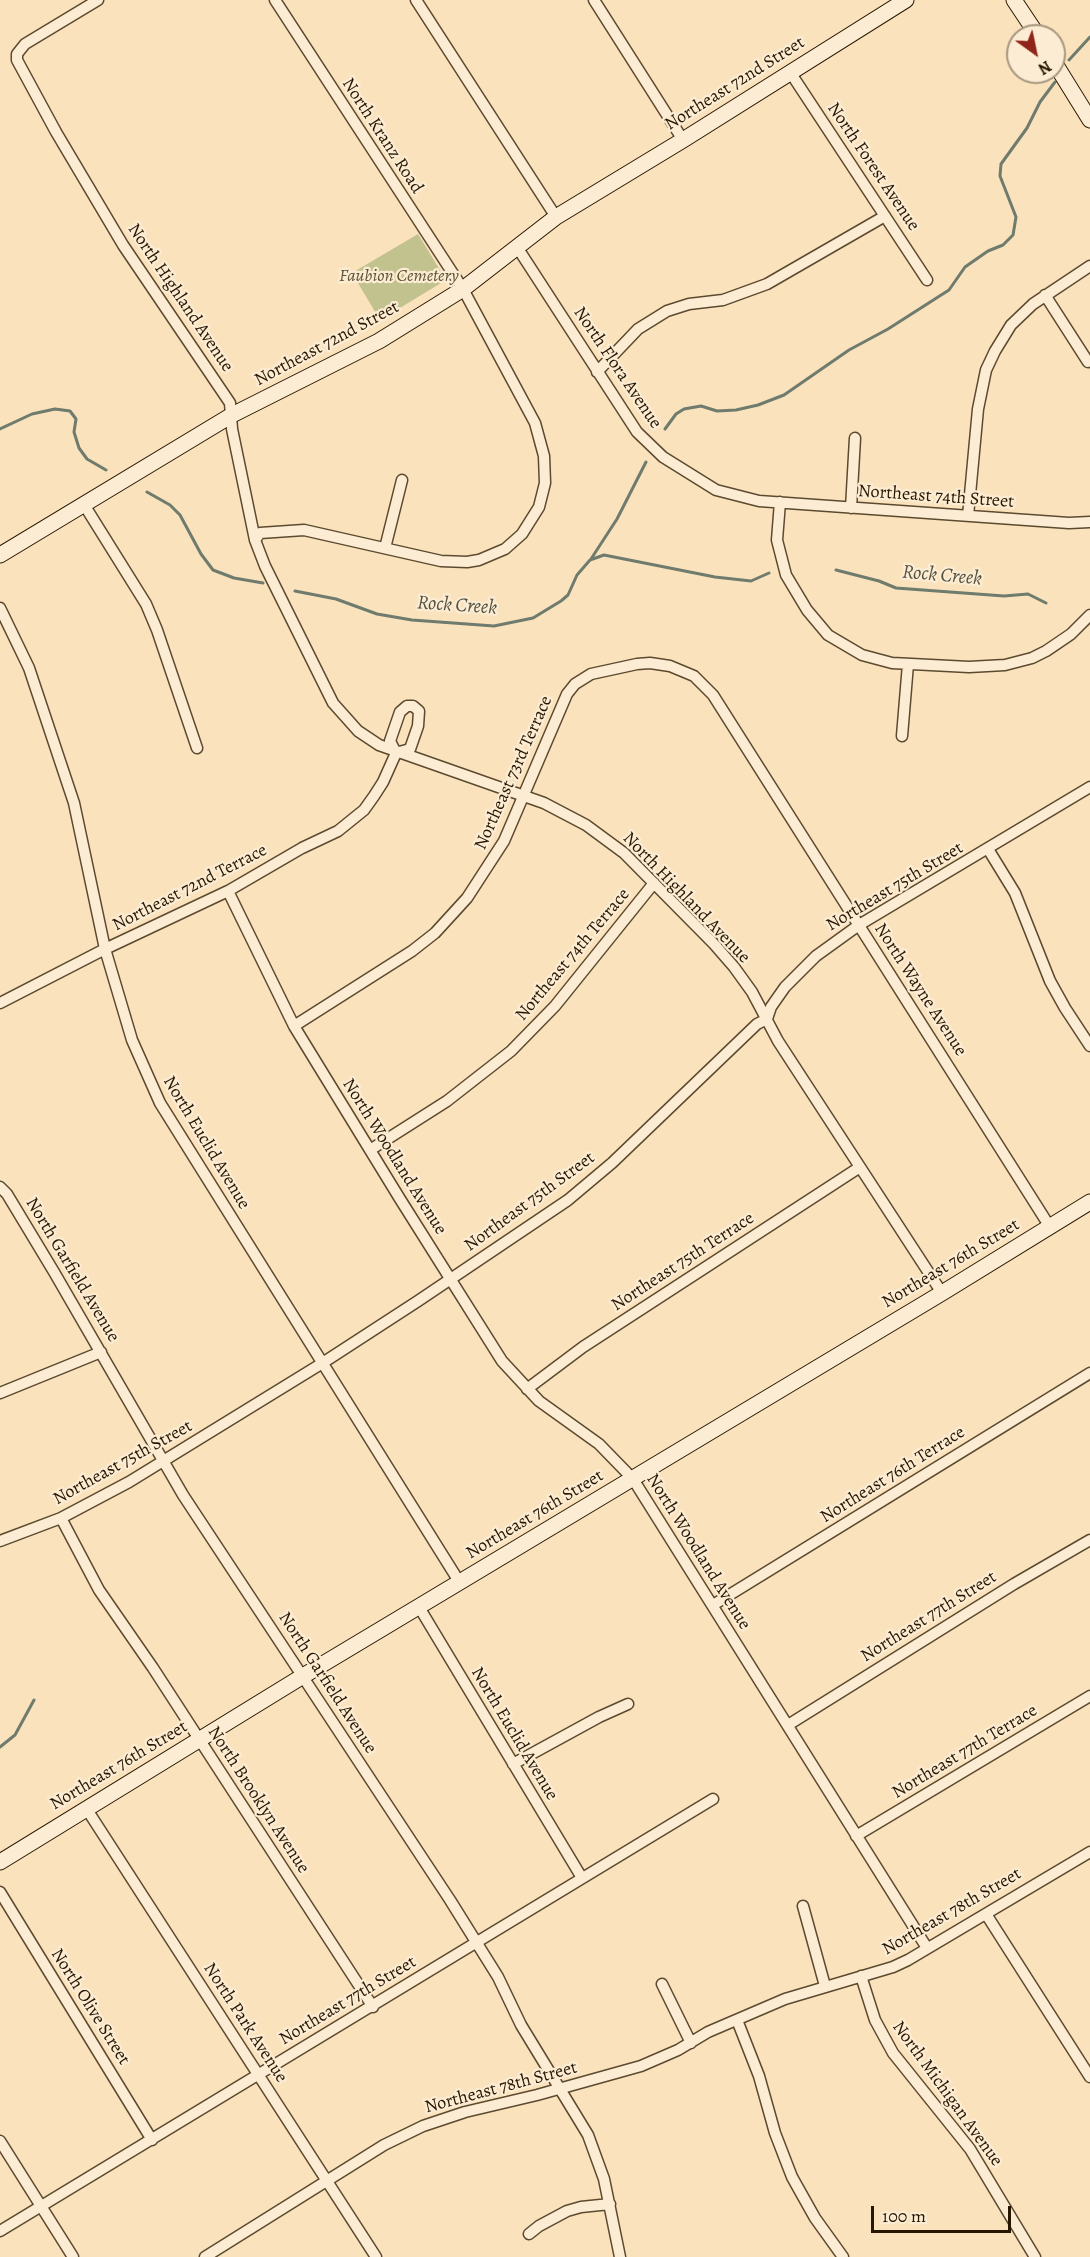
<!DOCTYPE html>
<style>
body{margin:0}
#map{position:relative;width:1090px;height:2257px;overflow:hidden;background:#fae2bc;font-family:Alegreya,serif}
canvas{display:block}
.north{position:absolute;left:1006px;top:24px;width:60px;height:60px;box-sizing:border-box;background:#fcecd3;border:2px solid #a7977f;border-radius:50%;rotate:147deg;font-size:16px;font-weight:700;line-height:24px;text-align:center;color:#281700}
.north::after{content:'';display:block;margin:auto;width:21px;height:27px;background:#8f2418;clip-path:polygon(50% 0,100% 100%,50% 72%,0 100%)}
.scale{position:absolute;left:871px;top:2206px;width:140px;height:27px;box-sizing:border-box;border:3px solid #281700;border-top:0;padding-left:8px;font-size:18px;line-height:21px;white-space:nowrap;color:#281700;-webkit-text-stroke:4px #fcecd3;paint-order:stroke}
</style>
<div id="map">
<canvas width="1090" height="2257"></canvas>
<div class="north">N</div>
<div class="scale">100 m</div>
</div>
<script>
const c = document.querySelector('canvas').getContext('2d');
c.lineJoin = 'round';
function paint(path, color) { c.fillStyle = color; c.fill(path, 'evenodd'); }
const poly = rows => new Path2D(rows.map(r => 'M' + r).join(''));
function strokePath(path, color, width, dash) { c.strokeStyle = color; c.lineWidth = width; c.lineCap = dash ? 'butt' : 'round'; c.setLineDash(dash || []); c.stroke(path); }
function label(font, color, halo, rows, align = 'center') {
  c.font = font + ' Alegreya,serif'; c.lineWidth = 4.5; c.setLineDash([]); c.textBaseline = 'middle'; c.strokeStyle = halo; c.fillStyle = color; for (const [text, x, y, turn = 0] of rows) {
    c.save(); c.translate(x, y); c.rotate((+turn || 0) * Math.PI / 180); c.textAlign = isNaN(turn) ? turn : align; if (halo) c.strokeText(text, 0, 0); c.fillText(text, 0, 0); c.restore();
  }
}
const green = poly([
 [418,234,446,280,380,320,352,273]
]);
const stream = poly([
 [1069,60,1090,37],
 [0,429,32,414,55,409,70,411,76,419,74,432,79,448,87,459,106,470],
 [665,429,676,414,684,409,701,406,717,411,736,410,758,405,784,395,849,350,888,329,949,290,965,267,988,251,1003,245,1013,235,1016,217,1000,176,1001,164,1027,128,1040,102,1055,82],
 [147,492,170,505,180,515,201,554,213,570,234,578,263,583],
 [591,559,617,519,646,462],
 [836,570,879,581,896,588,1004,596,1028,594,1046,603],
 [295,591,336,599,377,614,412,620,494,626,533,618,561,601,568,595,577,575,590,560,604,555,715,577,751,581,769,573],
 [0,1747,15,1735,34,1700]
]);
const street = poly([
 [98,0,25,44,17,54,17,60,56,132,123,245,230,403,232,429,255,540,265,566,333,703,358,731,379,745,544,803,586,825,624,853,714,944,734,967,752,992,778,1041,942,1293],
 [416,0,556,217],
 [594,0,683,140],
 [790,72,927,280],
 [517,247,637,432,663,457,716,490,759,501,1069,523,1090,522],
 [1045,295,1088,362],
 [597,372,638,329,667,311,689,304,723,300,767,284,885,216],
 [780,502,777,540,786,575,807,610,828,635,862,655,892,663,969,667,1005,665,1032,658,1046,651,1071,634,1090,615],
 [83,503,146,604,157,630,197,748],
 [851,508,855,438],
 [968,516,978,409,986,370,995,351,1011,325,1033,304,1090,266],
 [255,540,260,533,304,530,441,561,467,562,479,560,505,549,522,534,539,507,545,483,544,456,535,423,463,289,275,0],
 [385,548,402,480],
 [0,608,29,668,74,803,105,949,132,1040,160,1103,460,1583],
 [407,706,413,706,419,711,418,726,410,749,396,753,390,741,400,712,407,706],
 [902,736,908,664],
 [988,849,1015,893,1050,981,1065,1008,1090,1046],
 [228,891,294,1026,400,1199,502,1361,539,1401,599,1444,633,1479,927,1948],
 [0,1003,105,949,228,891,302,848,338,831,364,810,374,796,383,782,396,753],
 [294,1026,412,951,435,933,467,898,504,841,567,694,575,684,591,674,637,664,650,663,670,666,694,676,713,695,1050,1227],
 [370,1150,447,1101,511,1051,555,1006,654,883],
 [0,1187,7,1194,54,1272,183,1495,450,1900,498,1977,521,2025,588,2135,604,2179,620,2257],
 [527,1389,583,1347,860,1167],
 [0,1393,101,1352],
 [61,1518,99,1590,153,1668,373,2007],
 [0,1541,61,1518,129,1482,321,1364,418,1301,568,1200,612,1163,757,1024,767,1019,771,1007,785,987,816,956,859,925,1090,787],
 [713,1605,1090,1373],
 [419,1607,582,1878],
 [788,1725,1014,1584,1090,1540],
 [513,1764,599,1717,628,1704],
 [86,1808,376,2257],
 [856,1836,1090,1696],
 [0,1892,152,2140],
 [803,1906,825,1986],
 [986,1914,1090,2077],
 [861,1976,875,2020,893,2053,970,2149,1035,2257],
 [662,1984,691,2043],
 [737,2020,759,2076,775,2133,792,2177,815,2218,843,2257],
 [0,2141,73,2257],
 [0,2231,713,1799],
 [529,2234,539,2226,567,2211,581,2207,610,2204],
 [205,2257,384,2145,423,2126,465,2112,537,2095,641,2066,678,2050,708,2032,785,1999,893,1967,908,1960,1090,1852]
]);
const secondary = poly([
 [1014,0,1038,36],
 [1054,62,1090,120],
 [0,555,232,415,379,341,463,289,556,217,683,140,906,0],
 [0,1862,303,1676,942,1293,1090,1202]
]);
const streetNames = [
 ["Northeast 72nd Street",735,84,-32],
 ["North Kranz Road",382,136,57],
 ["North Forest Avenue",873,167,56],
 ["North Highland Avenue",180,298,56],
 ["Northeast 72nd Street",327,344,-28],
 ["North Flora Avenue",617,368,56],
 ["Northeast 74th Street",936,497,4],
 ["Northeast 73rd Terrace",514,773,-66],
 ["Northeast 75th Street",895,887,-31],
 ["Northeast 72nd Terrace",190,888,-27],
 ["North Highland Avenue",686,898,46],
 ["Northeast 74th Terrace",573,955,-50],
 ["North Wayne Avenue",920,990,57],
 ["North Euclid Avenue",206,1143,59],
 ["North Woodland Avenue",394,1157,58],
 ["Northeast 75th Street",530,1202,-36],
 ["Northeast 75th Terrace",683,1262,-33],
 ["Northeast 76th Street",951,1264,-31],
 ["North Garfield Avenue",72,1270,59],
 ["Northeast 75th Street",123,1463,-29],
 ["Northeast 76th Terrace",893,1475,-32],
 ["Northeast 76th Street",535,1515,-31],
 ["North Woodland Avenue",698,1552,58],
 ["Northeast 77th Street",929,1617,-32],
 ["North Garfield Avenue",327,1683,57],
 ["North Euclid Avenue",514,1734,59],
 ["Northeast 77th Terrace",965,1752,-31],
 ["Northeast 76th Street",119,1766,-31],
 ["North Brooklyn Avenue",258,1800,57],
 ["Northeast 78th Street",952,1912,-30],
 ["Northeast 77th Street",348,2001,-31],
 ["North Olive Street",90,2007,58],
 ["North Park Avenue",245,2023,57],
 ["Northeast 78th Street",501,2088,-15],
 ["North Michigan Avenue",947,2094,54]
];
const parkNames = [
 ["Faubion Cemetery",399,277]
];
const waterNames = [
 ["Rock Creek",942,576,5],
 ["Rock Creek",457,606,4]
];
paint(green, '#c1c28e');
strokePath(stream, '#6f7b6d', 3);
strokePath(street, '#5c4a2f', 13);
strokePath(secondary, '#281700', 17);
strokePath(street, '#fcecd3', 10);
strokePath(secondary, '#fcecd3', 15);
label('18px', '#281700', '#fcecd3', streetNames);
label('italic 18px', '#5e5332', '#fcecd3', parkNames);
label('italic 20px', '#52513f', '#fcecd3', waterNames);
</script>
